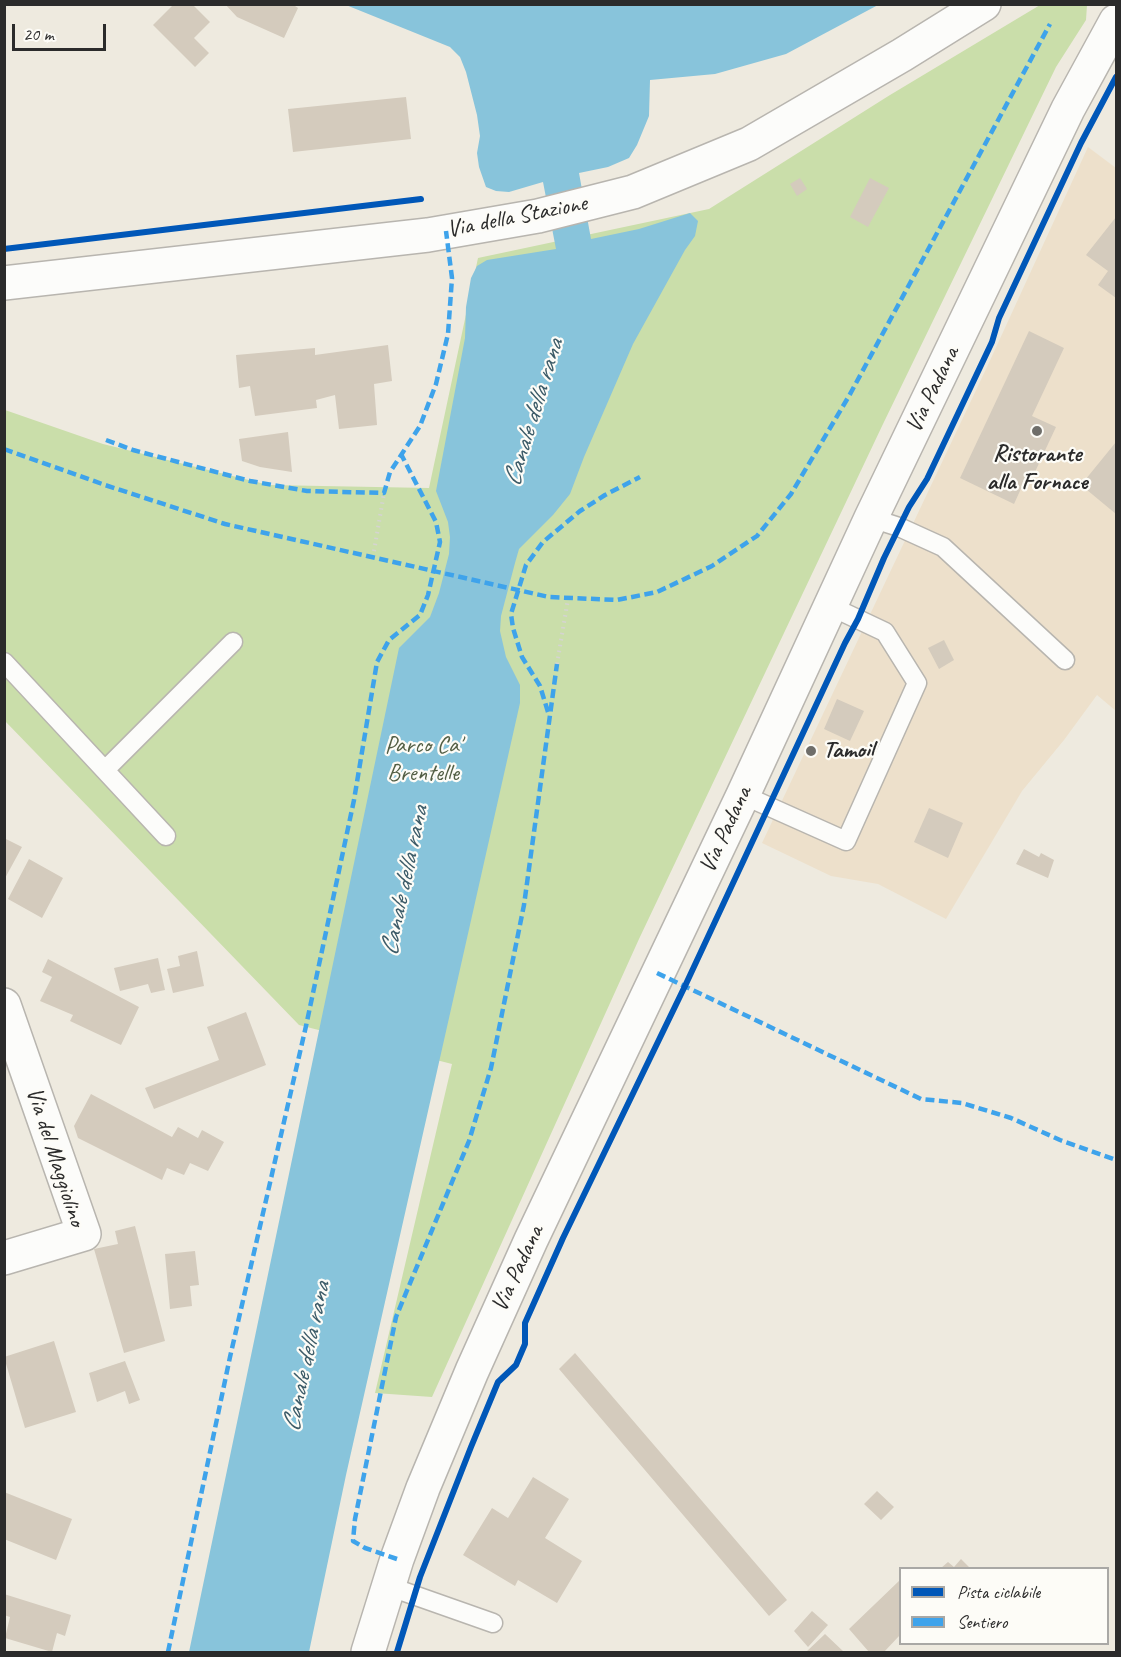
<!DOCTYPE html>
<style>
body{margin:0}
#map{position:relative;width:1121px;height:1657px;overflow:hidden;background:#eeeadf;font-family:Caveat,sans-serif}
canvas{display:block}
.frame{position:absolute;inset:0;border:6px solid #2b2b2b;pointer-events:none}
.legend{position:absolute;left:899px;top:1567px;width:210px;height:78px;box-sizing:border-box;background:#fdfcf7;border:2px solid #a9a8a5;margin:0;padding:8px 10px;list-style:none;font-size:18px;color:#2b2b2b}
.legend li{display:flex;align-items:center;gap:12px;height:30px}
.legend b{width:30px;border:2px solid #a9a8a5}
.scale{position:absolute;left:12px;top:24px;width:94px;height:27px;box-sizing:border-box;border:3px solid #2b2b2b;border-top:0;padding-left:8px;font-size:18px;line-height:21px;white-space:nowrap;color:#2b2b2b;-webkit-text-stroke:4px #fdfcf7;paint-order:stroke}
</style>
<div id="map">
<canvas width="1121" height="1657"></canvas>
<div class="frame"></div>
<ul class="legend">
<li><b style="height:8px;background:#0057b8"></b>Pista ciclabile</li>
<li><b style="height:8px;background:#3ea3eb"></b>Sentiero</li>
</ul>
<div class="scale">20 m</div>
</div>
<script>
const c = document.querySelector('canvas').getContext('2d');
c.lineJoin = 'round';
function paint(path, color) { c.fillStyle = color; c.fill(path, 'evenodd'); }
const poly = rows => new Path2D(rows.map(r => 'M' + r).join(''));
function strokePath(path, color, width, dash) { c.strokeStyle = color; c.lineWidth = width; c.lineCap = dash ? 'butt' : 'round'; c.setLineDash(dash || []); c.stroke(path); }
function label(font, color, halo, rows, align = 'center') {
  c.font = font + ' Caveat,sans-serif'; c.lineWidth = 4.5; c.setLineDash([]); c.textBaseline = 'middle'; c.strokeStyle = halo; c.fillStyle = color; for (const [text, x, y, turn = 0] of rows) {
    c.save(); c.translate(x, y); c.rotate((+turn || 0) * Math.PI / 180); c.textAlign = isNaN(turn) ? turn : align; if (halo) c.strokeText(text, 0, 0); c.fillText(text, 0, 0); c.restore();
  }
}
const built = poly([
 [1088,147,1116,168,1116,711,1097,695,1064,740,1022,791,946,919,878,884,831,876,762,843,987,367]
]);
const green = poly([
 [1040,5,1087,5,1086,20,1056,67,883,424,639,939,432,1397,375,1393,452,1064,299,1025,5,721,5,410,103,444,269,485,429,488,478,258,709,209,890,95]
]);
const water = poly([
 [346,5,878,5,786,54,715,74,650,80,649,116,637,145,629,158,608,167,579,173,591,239,639,229,690,213,698,221,695,236,685,250,633,344,584,457,570,494,553,515,519,549,515,563,501,616,500,631,506,657,520,685,520,703,346,1475,309,1652,189,1652,399,648,430,617,439,593,449,554,450,537,448,522,436,491,465,338,466,307,471,278,477,266,487,260,556,249,543,182,509,192,496,191,486,187,479,167,477,153,480,136,477,115,466,72,460,57,450,47]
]);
const building = poly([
 [174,4,192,4,210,22,194,38,209,53,195,67,153,25],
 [225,4,292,4,298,8,284,38,237,17],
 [406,97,411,139,293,152,288,109],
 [800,178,807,189,797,196,790,184],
 [870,178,889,188,868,227,850,217],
 [1116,217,1116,298,1098,285,1108,271,1086,255],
 [1029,331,1064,348,1032,416,1056,427,1034,474,1029,471,1014,504,960,478],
 [388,345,392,381,374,384,377,425,339,429,335,395,316,400,317,408,255,416,250,386,239,388,236,355,315,348,315,355],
 [288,432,292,472,260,467,242,461,239,439],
 [1116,442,1116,514,1081,485],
 [944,640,954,660,939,669,928,648],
 [837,699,864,711,850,741,824,729],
 [929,808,963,823,948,858,914,842],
 [4,838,22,847,4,880],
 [1024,849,1039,857,1041,853,1054,860,1048,878,1016,864],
 [29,859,63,878,42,918,8,899],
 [197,951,204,986,173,993,167,969,180,966,178,956],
 [158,958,165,990,151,993,148,984,120,991,114,968],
 [48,959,139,1007,121,1045,70,1021,73,1015,40,1001,52,977,42,972],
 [246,1012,266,1065,154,1109,145,1088,219,1060,207,1027],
 [91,1094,172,1137,178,1127,198,1138,202,1130,224,1142,208,1171,190,1163,184,1175,167,1168,162,1180,78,1138,74,1126],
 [135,1226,165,1341,124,1353,94,1249,118,1244,115,1231],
 [195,1251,199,1285,190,1286,192,1306,170,1309,165,1254],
 [54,1341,76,1412,25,1428,4,1357],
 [575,1353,787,1600,769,1616,559,1369],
 [125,1361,140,1400,129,1404,125,1391,97,1402,89,1373],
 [533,1477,569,1499,545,1538,582,1561,557,1603,518,1580,515,1586,463,1555,492,1508,508,1518],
 [877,1491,894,1507,881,1520,864,1504],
 [4,1492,72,1519,56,1560,4,1539],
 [961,1559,970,1568,941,1568,948,1562,954,1567],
 [900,1580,900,1635,884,1652,869,1652,849,1629],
 [4,1594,71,1615,65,1636,57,1633,52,1652,5,1638,10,1617,4,1615],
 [812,1611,828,1625,808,1647,794,1631],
 [825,1634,844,1652,806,1652]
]);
const path = poly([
 [373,557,384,493],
 [557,664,568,599]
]);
const service = poly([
 [871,518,899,527,943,547,1065,660],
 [4,662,166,836],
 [105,770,233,642],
 [743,795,846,841,917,683,885,632,830,606],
 [388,1586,493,1623]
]);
const minor = poly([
 [4,1005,84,1234,4,1258]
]);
const tertiary = poly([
 [4,283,428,235,538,216,633,192,749,144,902,55,984,4]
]);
const primary = poly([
 [368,1652,397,1559,423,1488,472,1371,531,1240,743,795,871,518,1068,109,1116,21]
]);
const quiet = poly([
 [106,440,133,450,250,481,307,491,384,493,390,472,420,426,436,384,448,334,452,278,446,231],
 [4,449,105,485,225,524,549,597,617,600,657,592,712,566,757,536,791,494,849,396,1050,24],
 [548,712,540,686,522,657,513,628,511,614,526,565,543,542,580,511,605,495,640,477],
 [657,973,921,1099,962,1103,1011,1118,1060,1140,1116,1160],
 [397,1559,365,1548,353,1541,355,1519,396,1317,469,1141,491,1068,524,905,557,664],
 [168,1652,230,1357,306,1026,354,800,377,662,389,640,420,615,428,595,440,542,436,522,402,456]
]);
const cycleway = poly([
 [4,249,421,199],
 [397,1652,420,1577,471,1447,498,1382,516,1365,525,1344,525,1323,563,1238,685,986,845,643,858,619,884,558,909,507,927,479,992,342,999,318,1081,143,1116,77]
]);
const markers = [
 [1037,431,6,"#6f6e6a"],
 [811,751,6,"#6f6e6a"]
];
const streetNames = [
 ["Via della Stazione",517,217,-11],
 ["Via Padana",933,390,-64],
 ["Via Padana",726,830,-65],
 ["Via del Maggiolino",55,1157,72],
 ["Via Padana",518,1269,-65]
];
const poiNames = [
 ["Ristorante",1037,455],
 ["alla Fornace",1037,483],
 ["Tamoil",823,751,"left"]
];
const parkNames = [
 ["Parco Ca'",423,746],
 ["Brentelle",423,774]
];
const waterNames = [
 ["Canale della rana",534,413,-73],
 ["Canale della rana",405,881,-78],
 ["Canale della rana",307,1357,-78]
];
paint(built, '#ede0cb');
paint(green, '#cadeaa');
paint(water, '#88c4db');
paint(building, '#d4cbbd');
strokePath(service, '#b8b5af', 21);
strokePath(minor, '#b8b5af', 36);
strokePath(tertiary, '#b8b5af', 36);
strokePath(primary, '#b8b5af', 36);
strokePath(path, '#d5d4d1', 4, [1.5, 4.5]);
strokePath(service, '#fcfcfa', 18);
strokePath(minor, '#fcfcfa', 33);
strokePath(tertiary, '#fcfcfa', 33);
strokePath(primary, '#fcfcfa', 33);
strokePath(quiet, '#3ea3eb', 4.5, [9, 4.5]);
strokePath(cycleway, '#0057b8', 6);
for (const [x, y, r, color] of markers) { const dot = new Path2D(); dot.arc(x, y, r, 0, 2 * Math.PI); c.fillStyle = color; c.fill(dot); strokePath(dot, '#fdfcf7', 2); }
label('24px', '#2b2b2b', '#fdfcf7', streetNames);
label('bold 24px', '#2b2b2b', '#fdfcf7', poiNames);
label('24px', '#525e44', '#fdfcf7', parkNames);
label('italic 26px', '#3c5b68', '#fdfcf7', waterNames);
</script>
